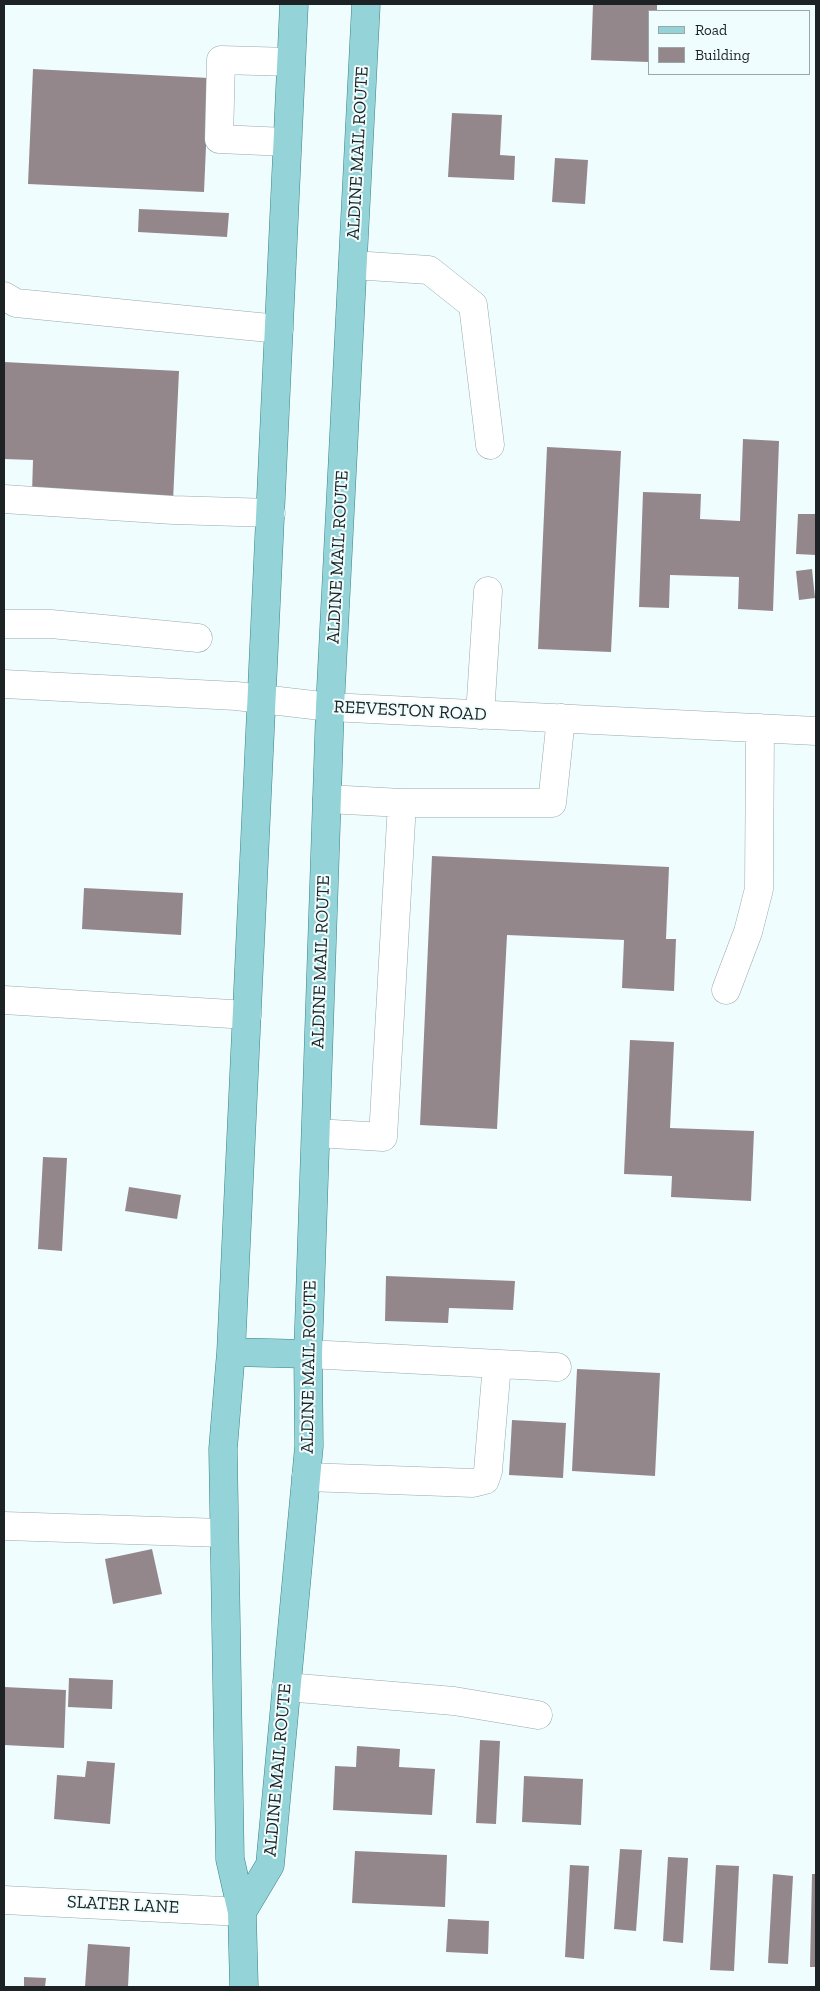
<!DOCTYPE html>
<style>
body{margin:0}
#map{position:relative;width:820px;height:1991px;overflow:hidden;background:#f0fdfe;font-family:"Zilla Slab",serif}
canvas{display:block}
.frame{position:absolute;inset:0;border:5px solid #1d2324;pointer-events:none}
.legend{position:absolute;left:648px;top:10px;width:162px;height:65px;box-sizing:border-box;background:#f0fdfe;border:1px solid #9ca6a7;margin:0;padding:6px 9px;list-style:none;font-size:15px;color:#1d2324}
.legend li{display:flex;align-items:center;gap:10px;height:25px}
.legend b{width:25px;border:1px solid #9ca6a7}
</style>
<div id="map">
<canvas width="820" height="1991"></canvas>
<div class="frame"></div>
<ul class="legend">
<li><b style="height:6px;background:#94d3d7"></b>Road</li>
<li><b style="height:14px;background:#94878c"></b>Building</li>
</ul>
</div>
<script>
const c = document.querySelector('canvas').getContext('2d');
c.lineJoin = 'round';
function paint(path, color) { c.fillStyle = color; c.fill(path, 'evenodd'); }
const poly = rows => new Path2D(rows.map(r => 'M' + r).join(''));
function strokePath(path, color, width, dash) { c.strokeStyle = color; c.lineWidth = width; c.lineCap = dash ? 'butt' : 'round'; c.setLineDash(dash || []); c.stroke(path); }
function label(font, color, halo, rows, align = 'center') {
  c.font = font + ' "Zilla Slab",serif'; c.lineWidth = 4; c.setLineDash([]); c.textBaseline = 'middle'; c.strokeStyle = halo; c.fillStyle = color; for (const [text, x, y, turn = 0] of rows) {
    c.save(); c.translate(x, y); c.rotate((+turn || 0) * Math.PI / 180); c.textAlign = isNaN(turn) ? turn : align; if (halo) c.strokeText(text, 0, 0); c.fillText(text, 0, 0); c.restore();
  }
}
const building = poly([
 [593,4,657,4,657,11,649,11,649,62,591,60],
 [33,69,209,78,204,192,28,184],
 [452,113,502,115,500,155,515,156,514,180,448,177],
 [555,158,588,160,585,204,552,202],
 [139,209,229,213,227,237,138,232],
 [4,362,179,371,173,501,32,493,33,460,4,459],
 [743,439,779,441,773,611,738,609,739,577,670,575,669,608,639,607,643,492,701,494,700,519,740,521],
 [547,447,621,451,611,652,538,649],
 [798,514,816,514,816,555,796,554],
 [812,569,815,598,799,600,796,571],
 [432,856,669,867,666,939,676,939,674,991,622,988,624,940,507,935,497,1129,420,1125],
 [84,888,183,893,181,935,82,929],
 [630,1040,674,1042,670,1128,754,1131,751,1201,671,1197,672,1176,624,1174],
 [43,1157,67,1158,62,1251,38,1249],
 [129,1187,181,1195,177,1219,125,1211],
 [386,1276,515,1281,513,1310,449,1308,448,1323,385,1321],
 [577,1369,660,1373,655,1476,572,1471],
 [512,1420,566,1423,563,1478,509,1475],
 [152,1549,162,1594,113,1604,105,1559],
 [69,1678,113,1680,112,1709,68,1707],
 [4,1687,66,1690,64,1748,4,1745],
 [480,1740,500,1741,496,1824,476,1823],
 [357,1746,400,1749,399,1767,435,1769,432,1815,333,1810,335,1766,356,1767],
 [87,1761,115,1763,110,1824,54,1819,57,1775,85,1777],
 [524,1776,583,1779,581,1825,522,1822],
 [620,1849,642,1850,636,1931,614,1929],
 [355,1851,447,1855,445,1907,352,1903],
 [668,1857,688,1858,683,1943,663,1941],
 [570,1865,589,1866,584,1959,565,1957],
 [716,1865,739,1866,734,1971,710,1970],
 [773,1874,793,1876,788,1964,768,1963],
 [812,1874,816,1874,816,1967,810,1967],
 [448,1919,489,1921,488,1954,446,1952],
 [88,1944,130,1947,128,1987,85,1987],
 [24,1977,46,1978,45,1987,24,1987]
]);
const minor = poly([
 [286,142,219,139,221,60,291,62],
 [353,265,429,270,473,305,490,445],
 [4,296,16,303,279,329],
 [4,499,173,510,271,513],
 [4,624,51,624,198,638],
 [4,684,236,696,330,707,816,731],
 [480,715,488,591],
 [327,799,402,803],
 [726,990,748,932,759,889,760,728],
 [4,1000,247,1015],
 [316,1133,383,1137,402,803,552,803,561,718],
 [308,1354,557,1367],
 [306,1477,473,1483,485,1480,488,1471,497,1364],
 [4,1526,223,1533],
 [286,1687,454,1701,538,1715],
 [4,1900,242,1912]
]);
const major = poly([
 [231,1352,308,1354],
 [242,1912,270,1865,309,1446,308,1354,330,707,366,4],
 [244,1987,242,1912,230,1859,223,1449,231,1352,294,4]
]);
const streetNames = [
 ["ALDINE MAIL ROUTE",358,153,-87],
 ["ALDINE MAIL ROUTE",338,557,-87],
 ["REEVESTON ROAD",410,711,3],
 ["ALDINE MAIL ROUTE",321,962,-88],
 ["ALDINE MAIL ROUTE",309,1367,-89],
 ["ALDINE MAIL ROUTE",278,1770,-85],
 ["SLATER LANE",123,1905,3]
];
paint(building, '#94878c');
strokePath(minor, '#99a8a9', 29);
strokePath(major, '#3c8387', 29);
strokePath(minor, '#fff', 28);
strokePath(major, '#94d3d7', 28);
label('18px', '#1d2324', '#f0fdfe', streetNames);
</script>
